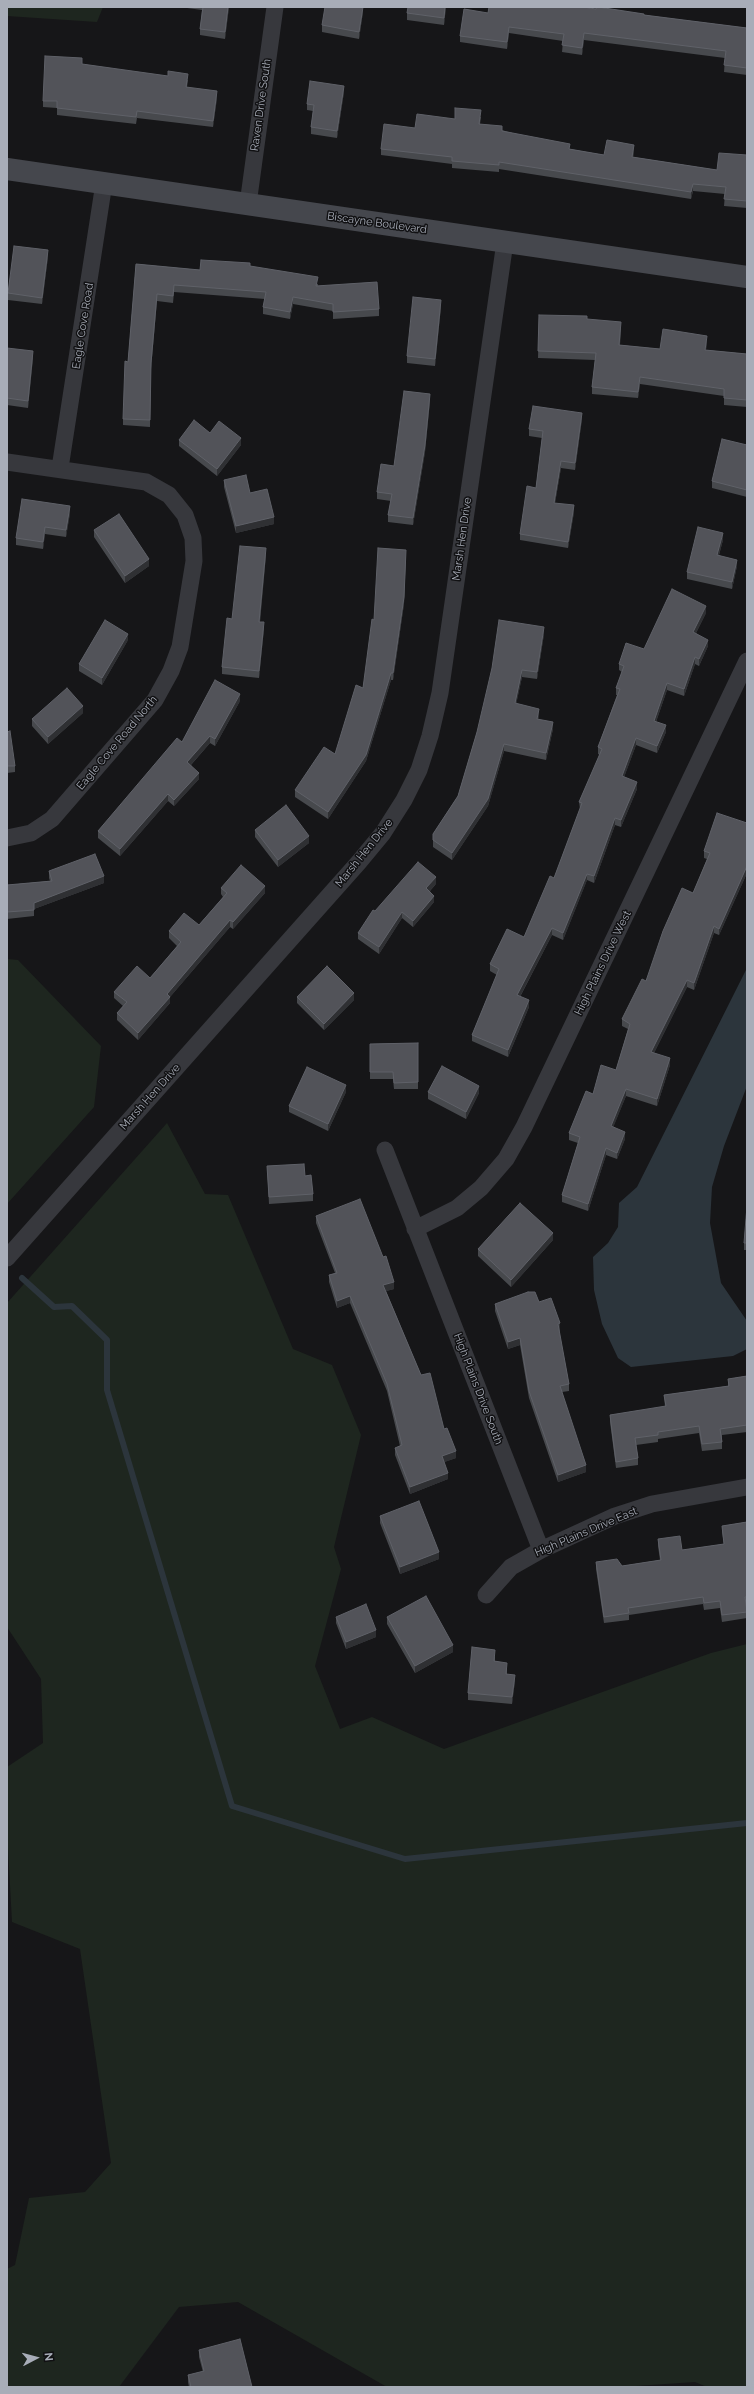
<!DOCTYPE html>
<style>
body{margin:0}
#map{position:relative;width:754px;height:2394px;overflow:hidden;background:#161618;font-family:Raleway,sans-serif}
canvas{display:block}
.frame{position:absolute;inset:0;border:8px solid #a8adb8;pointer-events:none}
.north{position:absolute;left:16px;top:2338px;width:40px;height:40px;-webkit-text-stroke:3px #111113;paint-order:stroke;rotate:84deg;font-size:11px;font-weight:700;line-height:16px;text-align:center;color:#a8adb8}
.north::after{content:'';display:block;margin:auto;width:14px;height:18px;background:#a8adb8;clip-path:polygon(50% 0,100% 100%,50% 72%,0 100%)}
</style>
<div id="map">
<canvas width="754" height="2394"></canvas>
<div class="frame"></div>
<div class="north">N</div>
</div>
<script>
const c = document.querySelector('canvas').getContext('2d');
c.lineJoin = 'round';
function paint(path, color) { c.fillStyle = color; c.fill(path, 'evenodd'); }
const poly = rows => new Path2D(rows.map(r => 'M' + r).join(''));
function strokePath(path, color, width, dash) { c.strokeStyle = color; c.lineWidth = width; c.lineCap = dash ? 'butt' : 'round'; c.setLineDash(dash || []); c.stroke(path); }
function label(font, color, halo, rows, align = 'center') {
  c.font = font + ' Raleway,sans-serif'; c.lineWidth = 3; c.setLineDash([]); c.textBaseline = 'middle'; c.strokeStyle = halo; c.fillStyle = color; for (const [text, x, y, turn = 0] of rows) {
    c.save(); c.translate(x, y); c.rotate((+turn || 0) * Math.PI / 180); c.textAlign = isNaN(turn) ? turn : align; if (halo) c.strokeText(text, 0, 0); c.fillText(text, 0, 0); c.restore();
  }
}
const green = poly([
 [7,7,103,7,97,22,7,16],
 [7,959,18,960,101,1046,94,1107,7,1204],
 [167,1123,205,1194,228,1195,293,1349,332,1365,361,1435,334,1547,341,1569,315,1666,340,1729,372,1717,444,1749,711,1653,747,1644,747,2387,707,2387,695,2382,621,2387,387,2387,238,2302,179,2307,119,2387,7,2387,7,2269,15,2265,29,2198,85,2192,111,2163,80,1949,12,1922,7,1830,7,1767,43,1743,41,1679,7,1627,7,1303]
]);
const water = poly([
 [747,968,747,1086,724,1146,712,1187,710,1223,721,1283,747,1321,747,1349,733,1356,631,1367,618,1358,602,1324,594,1290,593,1257,608,1243,618,1227,619,1203,637,1187]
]);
const stream = poly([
 [22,1278,54,1307,72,1306,107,1340,107,1390,232,1806,405,1859,747,1823]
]);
const street = poly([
 [248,204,275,7],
 [7,462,146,482,169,495,185,515,193,538,194,561,180,647,171,671,155,700,52,819,31,833,7,838],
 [60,468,104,183],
 [385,1150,541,1550],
 [415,1229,457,1208,481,1188,506,1159,524,1127,747,661],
 [7,1258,359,862,383,833,404,800,419,770,430,736,440,693,505,242],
 [486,1595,511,1567,541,1550,615,1516,652,1504,747,1487]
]);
const secondary = poly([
 [7,169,747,277]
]);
const wall = poly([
 [187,7,229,7,225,39,200,35,200,29,202,10,187,8],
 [446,7,444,25,407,20,407,13],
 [363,12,359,39,322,32,322,25],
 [488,13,644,15,747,28,747,75,724,72,725,58,584,40,582,55,562,52,563,41,509,33,507,49,460,42,460,36],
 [82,64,188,80,187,87,217,98,213,127,137,118,136,124,57,115,57,108,43,107,43,101],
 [344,92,337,138,311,134,311,127,313,111,307,110,307,104],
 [481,117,480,124,570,149,604,155,634,152,633,157,717,170,747,155,747,208,724,206,725,194,693,191,691,199,499,169,499,172,452,168,452,164,381,155,381,149,415,128,455,119],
 [48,257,42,304,8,300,8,293],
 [136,264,200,270,250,266,318,284,318,286,379,309,379,316,333,319,333,311,293,304,290,319,263,314,263,307,265,299,174,292,173,303,157,301,151,369,150,427,123,425,123,419,128,362],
 [441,307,435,366,407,363,407,356],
 [539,315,621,329,620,345,660,349,707,342,706,350,747,354,747,407,724,405,724,396,640,384,638,398,592,394,592,387,595,360,538,358],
 [7,348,33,358,28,408,7,405],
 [430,401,425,452,413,525,388,522,388,515,391,501,377,499,377,492,394,466],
 [582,419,575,470,561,468,555,503,574,512,568,548,520,540,520,534,536,488,542,438,529,436,529,429],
 [179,440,241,445,217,476,179,446],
 [747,445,747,497,712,488,712,481],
 [224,480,250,493,274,524,236,533,224,487],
 [70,513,66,537,45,534,43,549,16,545,16,538],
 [94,530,149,566,125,583,94,537],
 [723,540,719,555,737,566,732,589,687,579,687,572],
 [266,555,260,622,264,629,259,678,222,674,222,667,232,619],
 [406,556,404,604,393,680,391,680,366,761,328,819,295,797,295,790,335,754,363,688,374,620],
 [706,613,696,633,708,646,699,666,695,664,684,696,667,690,656,722,666,732,657,753,636,745,624,777,637,789,621,827,615,825,594,883,587,880,563,940,552,935,520,997,529,1007,508,1057,472,1041,472,1035,497,975,490,971,490,964,524,937,554,878,580,809,579,802,600,755,598,754,598,747,617,695,616,695,616,688,622,672,619,670,619,664],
 [544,634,537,679,522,677,516,704,539,716,538,719,553,729,546,760,504,751,488,806,452,860,433,847,433,834,458,796,477,732],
 [128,640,102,685,79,671,79,664],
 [240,701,215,746,210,743,191,765,199,779,174,806,168,801,120,856,98,838,98,831,182,742],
 [83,713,48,744,32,726,32,719],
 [7,732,15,766,15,772,7,773],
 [747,823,747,873,719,935,714,933,694,990,687,987,654,1053,670,1065,657,1106,626,1096,613,1127,625,1139,617,1159,606,1155,588,1211,562,1202,562,1195,578,1143,569,1140,569,1133,593,1094,616,1070,628,1029,622,1026,622,1019,646,981,693,893,707,859,704,858,704,851],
 [255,830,309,843,278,867,255,837],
 [49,871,104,883,34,909,34,916,7,919,7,885,50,881,49,878],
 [436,884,430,891,434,902,413,927,402,918,379,954,358,939,358,933,375,911],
 [221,888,265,893,233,929,230,927,170,997,170,1003,138,1040,117,1020,117,1013,123,1006,114,998,114,992,150,978,177,946,169,938,169,931,199,925,223,897,221,894],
 [297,997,354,1000,324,1030,297,1003],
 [418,1043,418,1089,394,1089,393,1079,370,1079,370,1044],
 [346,1092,328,1131,289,1112,289,1106],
 [428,1092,479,1093,466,1119,428,1099],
 [267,1166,305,1176,313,1194,313,1201,269,1204],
 [747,1206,747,1250,744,1250,744,1243],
 [316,1216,394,1289,386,1291,421,1375,456,1458,444,1462,448,1479,410,1494,395,1455,395,1448,400,1446,387,1391,350,1303,337,1308,329,1282,329,1275,335,1273,316,1223],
 [553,1240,511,1287,478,1256,478,1249],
 [539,1302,560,1330,559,1331,569,1384,569,1391,562,1392,586,1472,558,1482,529,1398,520,1345,508,1349,495,1311,495,1304],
 [747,1376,747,1432,722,1435,722,1449,702,1451,699,1433,658,1439,658,1442,636,1445,638,1458,638,1465,616,1468,610,1422,610,1415,665,1407,664,1395,728,1386,728,1379],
 [380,1516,439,1559,400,1574,380,1523],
 [747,1522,747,1604,746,1604,747,1612,747,1618,722,1622,720,1608,704,1610,703,1604,629,1615,629,1620,604,1623,596,1569,596,1562,622,1566,660,1560,658,1546,658,1539,682,1550,724,1544,722,1532,722,1526],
 [336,1617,376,1637,346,1649,336,1623],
 [387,1617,453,1652,415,1673,387,1624],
 [495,1656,495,1661,507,1669,507,1674,515,1681,512,1704,468,1700,468,1693],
 [199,2350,252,2387,189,2387,188,2382,188,2375,203,2372,199,2357]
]);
const shadedWall = poly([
 [228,7,229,7,225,39,225,32],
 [363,7,363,12,359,39,359,32],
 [445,7,446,7,444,25,444,18],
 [509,27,509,33,507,49,507,42],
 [584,33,584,40,582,55,582,48],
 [344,86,344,92,337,138,337,131],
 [217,91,217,98,213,127,213,121],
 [634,145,634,152,632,164,632,157],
 [693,184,693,191,691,199,691,192],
 [48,250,48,257,42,304,42,298],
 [157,294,157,301,151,369,150,427,151,363],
 [293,297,293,304,290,319,290,312],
 [441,300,441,307,435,366,435,359],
 [621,322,621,329,619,352,619,345],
 [707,336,707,342,705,357,705,350],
 [33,351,33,358,28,408,28,401],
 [640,377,640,384,638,398,638,392],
 [430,394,430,401,425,452,413,525,413,518],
 [582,413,582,419,575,470,575,463],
 [241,438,241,445,217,476,217,469],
 [561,461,561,468,554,509,554,503],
 [574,505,574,512,568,548,568,542],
 [70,506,70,513,66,537,66,530],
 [274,517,274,524,236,533,236,526],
 [45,527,45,534,43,549,43,542],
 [723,533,723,540,717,562,717,555],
 [266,548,266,555,259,628,259,622],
 [406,550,404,604,393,680,393,673],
 [149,559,149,566,125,583,125,576],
 [737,560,737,566,732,589,732,582],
 [706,606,706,613,693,639,693,632],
 [264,622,264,629,259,678,259,671],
 [544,627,544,634,537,679,537,672],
 [128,634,128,640,102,685,102,678],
 [708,640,708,646,699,666,699,659],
 [695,657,695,664,684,696,684,689],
 [522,670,522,677,515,710,515,703],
 [391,673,391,680,366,761,328,819,328,812],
 [667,683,667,690,654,727,654,721],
 [240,694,240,701,215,746,215,739],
 [83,706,83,713,48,744,48,737],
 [539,709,539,716,537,725,537,719],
 [553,722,553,729,546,760,546,753],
 [666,725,666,732,657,753,657,746],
 [210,736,210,743,187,769,187,762],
 [636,738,636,745,622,783,622,776],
 [504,744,504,751,488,806,452,860,452,853],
 [199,773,199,779,174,806,174,800],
 [637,782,637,789,621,827,621,820],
 [168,794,168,801,120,856,120,849],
 [615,818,615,825,594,883,594,876],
 [309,836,309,843,278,867,278,860],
 [747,866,747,873,719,935,719,929],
 [587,874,587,880,563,940,563,933],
 [104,876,104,883,34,909,34,903],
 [436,877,436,884,426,895,426,888],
 [265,886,265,893,233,929,233,922],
 [434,896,434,902,413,927,413,921],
 [402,912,402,918,379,954,379,947],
 [230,920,230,927,170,997,170,1003,138,1040,138,1033,167,994],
 [714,926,714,933,694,990,694,983],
 [552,928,552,935,517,1002,517,995],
 [687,980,687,987,651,1059,651,1052],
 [354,993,354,1000,324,1030,324,1024],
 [529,1000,529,1007,508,1057,508,1050],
 [670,1058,670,1065,657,1106,657,1099],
 [346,1085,346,1092,328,1131,328,1124],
 [479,1086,479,1093,466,1119,466,1112],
 [626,1089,626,1096,611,1133,611,1126],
 [625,1132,625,1139,617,1159,617,1153],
 [606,1148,606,1155,588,1211,588,1204],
 [553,1233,553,1240,511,1287,511,1280],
 [394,1282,394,1289,383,1292,383,1285],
 [350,1296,350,1303,337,1308,337,1301],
 [560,1323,560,1330,558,1331,558,1324],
 [520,1338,520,1345,508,1349,508,1342],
 [456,1451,456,1458,442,1463,442,1456],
 [586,1465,586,1472,558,1482,558,1475],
 [448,1473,448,1479,410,1494,410,1487],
 [439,1552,439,1559,400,1574,400,1567],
 [376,1630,376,1637,346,1649,346,1642],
 [453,1645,453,1652,415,1673,415,1666],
 [515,1675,515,1681,512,1704,512,1697]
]);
const building = poly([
 [203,7,228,7,225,32,200,29,203,7],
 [325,7,363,7,359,32,322,25,325,7],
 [408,7,445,7,444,18,407,13,408,7],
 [489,7,583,7,596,9,596,7,598,7,644,14,644,15,747,28,747,68,724,65,726,51,584,33,582,48,562,45,564,34,509,27,507,42,460,36,464,9,488,13,489,7],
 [45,56,82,58,82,64,168,76,168,71,188,74,186,87,217,91,213,121,137,111,136,117,57,108,57,101,43,101,45,56],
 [310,81,344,86,337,131,311,127,314,105,307,104,310,81],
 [455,108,481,110,479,124,502,126,502,131,570,144,569,149,604,155,607,140,634,145,632,157,717,170,719,153,747,155,747,201,724,199,726,187,693,184,691,192,499,162,499,165,452,161,452,157,381,149,384,124,415,128,417,114,455,119,455,108],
 [14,246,48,250,42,298,8,293,14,246],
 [201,260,250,263,250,266,318,277,316,286,377,282,379,309,333,312,333,304,293,297,290,312,263,307,266,292,174,285,173,296,157,294,151,363,150,420,123,419,125,361,128,362,136,264,200,270,201,260],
 [413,297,441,300,435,359,407,356,413,297],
 [539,315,587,316,587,319,621,322,619,345,660,349,663,329,707,336,705,350,747,354,747,400,724,398,724,389,640,377,638,392,592,387,596,353,538,351,539,315],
 [7,348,33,351,28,401,7,398,7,348],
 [404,391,430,394,425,445,413,518,388,515,392,494,377,492,381,464,394,466,404,391],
 [533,406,582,413,575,463,561,461,554,503,574,505,568,542,520,534,527,486,536,488,543,431,529,429,533,406],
 [194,420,210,433,219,421,241,438,217,469,179,440,194,420],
 [722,439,747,445,747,490,712,481,722,439],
 [246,475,250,493,267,489,274,517,236,526,224,480,246,475],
 [22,499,70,506,66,530,45,527,43,542,16,538,22,499],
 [119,514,149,559,125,576,94,530,119,514],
 [698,527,723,533,717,555,737,560,732,582,687,572,698,527],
 [240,546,266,548,259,622,264,622,259,671,222,667,227,618,232,619,240,546],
 [378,548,406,550,404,597,393,673,391,673,366,755,328,812,295,790,324,747,335,754,356,685,363,688,372,619,374,620,378,548],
 [672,589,706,606,693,632,708,640,699,659,695,657,684,689,667,683,654,721,666,725,657,746,636,738,622,776,637,782,621,820,615,818,594,876,587,874,563,933,552,928,517,995,529,1000,508,1050,472,1035,499,969,490,964,507,929,524,937,550,876,554,878,582,803,579,802,602,749,598,747,620,689,616,688,624,666,619,664,626,643,644,649,672,589],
 [105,620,128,634,102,678,79,664,105,620],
 [499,620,544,627,537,672,522,670,515,703,539,709,537,719,553,722,546,753,504,744,488,799,452,853,433,840,433,834,458,796,477,732,492,668,499,620],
 [215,680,240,694,215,739,210,736,187,762,199,773,174,800,168,794,120,849,98,831,177,738,182,742,215,680],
 [67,688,83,706,48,737,32,719,67,688],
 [10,731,15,766,7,766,7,732,10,731],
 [286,805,309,836,278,860,255,830,286,805],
 [717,813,747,823,747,866,719,929,714,926,694,983,687,980,651,1052,670,1058,657,1099,626,1089,611,1126,625,1132,617,1153,606,1148,588,1204,562,1195,580,1137,569,1133,586,1091,593,1094,601,1065,616,1070,630,1024,622,1019,642,979,646,981,663,931,682,888,693,893,710,853,704,851,717,813],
 [95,854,104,876,34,903,34,910,7,912,7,885,52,881,49,871,95,854],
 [418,862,436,877,426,888,434,896,413,921,402,912,379,947,358,933,373,910,375,911,418,862],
 [241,865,265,886,233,922,230,920,167,994,170,997,138,1033,117,1013,127,1002,114,992,137,966,150,978,181,942,169,931,184,913,199,925,227,893,221,888,241,865],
 [327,966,354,993,324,1024,297,997,327,966],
 [418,1043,418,1082,394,1083,393,1072,370,1072,370,1044,418,1043],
 [442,1066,479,1086,466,1112,428,1092,442,1066],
 [307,1067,346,1085,328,1124,289,1106,307,1067],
 [304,1164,305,1176,311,1175,313,1194,269,1197,267,1166,304,1164],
 [360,1199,383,1257,386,1256,394,1282,383,1285,421,1375,430,1373,444,1429,447,1428,456,1451,442,1456,448,1473,410,1487,395,1448,402,1445,387,1384,350,1296,337,1301,329,1275,337,1273,316,1216,360,1199],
 [520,1203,553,1233,511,1280,478,1249,520,1203],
 [747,1206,747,1243,744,1243,747,1206],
 [528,1292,535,1292,539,1302,551,1298,560,1323,558,1324,569,1384,560,1386,586,1465,558,1475,529,1391,520,1338,508,1342,495,1304,528,1292],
 [747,1376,747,1425,720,1429,722,1442,702,1444,699,1426,658,1432,658,1435,635,1438,638,1458,616,1462,610,1415,666,1406,664,1395,729,1386,728,1379,747,1376],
 [419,1501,439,1552,400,1567,380,1516,419,1501],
 [747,1522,747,1597,745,1597,747,1612,722,1615,720,1601,704,1603,703,1597,628,1608,629,1613,604,1617,596,1562,617,1559,622,1566,661,1560,658,1539,680,1536,682,1550,724,1544,722,1526,747,1522],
 [426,1596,453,1645,415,1666,387,1617,426,1596],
 [366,1604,376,1630,346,1642,336,1617,366,1604],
 [472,1647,495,1650,494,1661,507,1663,506,1674,515,1675,512,1697,468,1693,472,1647],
 [240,2339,252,2387,191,2387,188,2375,204,2371,199,2350,240,2339]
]);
const streetNames = [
 ["Raven Drive South",261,105,-82],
 ["Biscayne Boulevard",377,223,8],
 ["Eagle Cove Road",83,326,-81],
 ["Marsh Hen Drive",462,539,-82],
 ["Eagle Cove Road North",117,743,-50],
 ["Marsh Hen Drive",364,853,-51],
 ["High Plains Drive West",603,963,-64],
 ["Marsh Hen Drive",150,1097,-48],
 ["High Plains Drive South",478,1389,69],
 ["High Plains Drive East",586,1532,-23]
];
paint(green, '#1e261f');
paint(water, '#2c353c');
strokePath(stream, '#2c353c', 6);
strokePath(street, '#37383d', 17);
strokePath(secondary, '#45474d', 22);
paint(wall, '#47494d');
paint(shadedWall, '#2f3033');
paint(building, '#525359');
strokePath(building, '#5f6168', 1);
label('11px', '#a8adb8', '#111113', streetNames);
</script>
